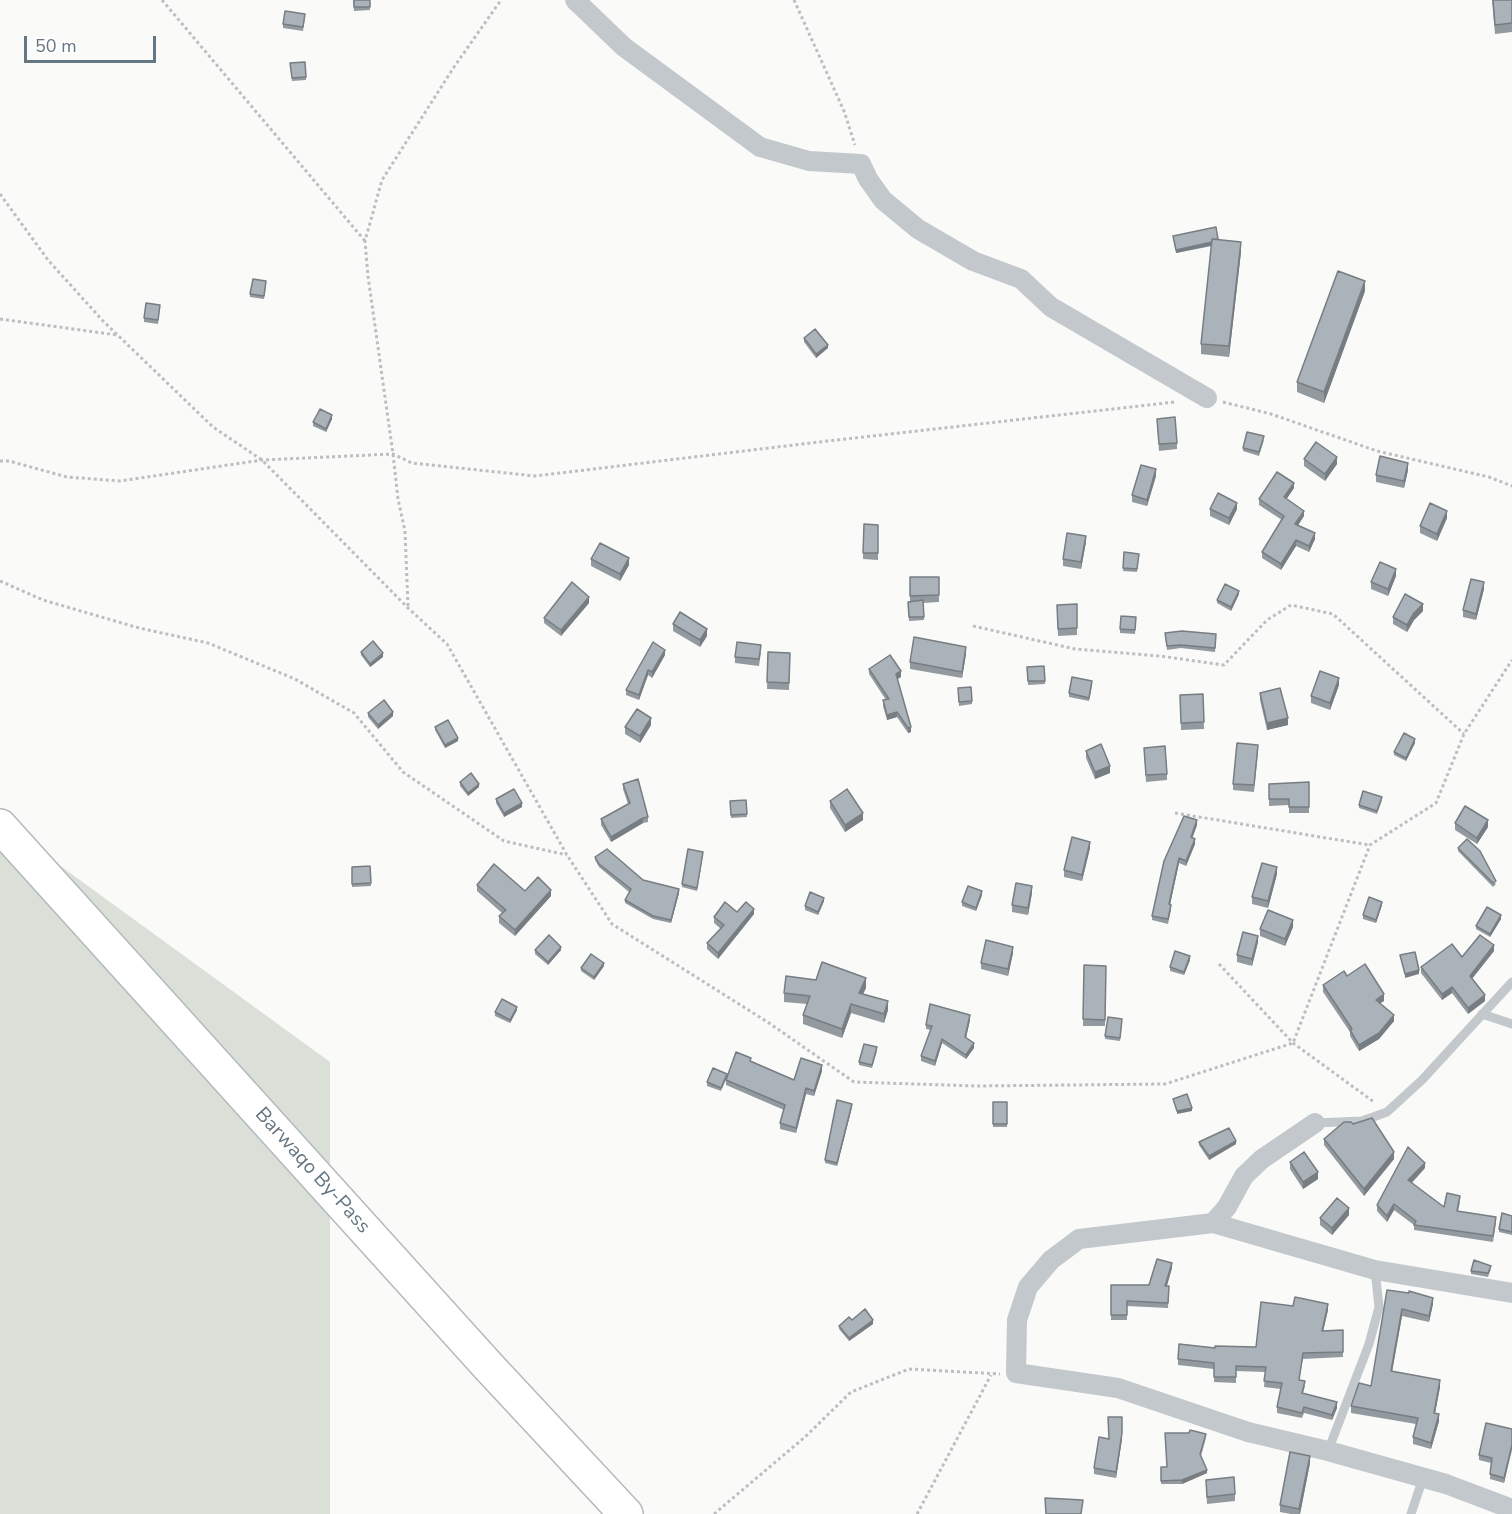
<!DOCTYPE html>
<style>
body{margin:0}
#map{position:relative;width:1512px;height:1514px;overflow:hidden;background:#fafaf8;font-family:"Nunito Sans",sans-serif}
canvas{display:block}
.scale{position:absolute;left:24px;top:36px;width:132px;height:27px;box-sizing:border-box;border:3px solid #657683;border-top:0;padding-left:8px;font-size:18px;line-height:21px;white-space:nowrap;color:#657683;-webkit-text-stroke:4px #fff;paint-order:stroke}
</style>
<div id="map">
<canvas width="1512" height="1514"></canvas>
<div class="scale">50 m</div>
</div>
<script>
const c = document.querySelector('canvas').getContext('2d');
c.lineJoin = 'round';
function paint(path, color) { c.fillStyle = color; c.fill(path, 'evenodd'); }
const poly = rows => new Path2D(rows.map(r => 'M' + r).join(''));
function strokePath(path, color, width, dash) { c.strokeStyle = color; c.lineWidth = width; c.lineCap = dash ? 'butt' : 'round'; c.setLineDash(dash || []); c.stroke(path); }
function label(font, color, halo, rows, align = 'center') {
  c.font = font + ' "Nunito Sans",sans-serif'; c.lineWidth = 6; c.setLineDash([]); c.textBaseline = 'middle'; c.strokeStyle = halo; c.fillStyle = color; for (const [text, x, y, turn = 0] of rows) {
    c.save(); c.translate(x, y); c.rotate((+turn || 0) * Math.PI / 180); c.textAlign = isNaN(turn) ? turn : align; if (halo) c.strokeText(text, 0, 0); c.fillText(text, 0, 0); c.restore();
  }
}
const green = poly([
 [0,822,330,1062,330,1514,0,1514]
]);
const path = poly([
 [162,0,365,241],
 [794,0,844,111,855,145],
 [0,194,48,260,103,321,213,427,262,460,408,608,447,644,567,855,612,924,769,1023,854,1082,976,1086,1165,1084,1293,1043,1370,845,1436,803,1464,734,1512,660],
 [0,319,117,335],
 [1223,402,1271,414,1377,451,1489,477,1512,486],
 [0,461,9,461,67,477,120,481,262,460,393,454,412,463,535,476,819,442,1175,402],
 [0,581,43,600,139,628,208,643,295,679,354,713,403,772,504,841,567,855],
 [408,606,405,531,398,499,393,454,368,276,365,241,382,180,454,67,501,0],
 [973,626,1075,649,1160,656,1224,665,1267,620,1291,605,1333,614,1464,734],
 [1175,813,1369,845],
 [1219,964,1293,1043,1374,1102],
 [714,1514,805,1437,851,1392,909,1369,1000,1374],
 [917,1514,991,1375]
]);
const lane = poly([
 [1482,1014,1512,1024],
 [1315,1123,1362,1121,1387,1112,1422,1080,1512,982],
 [1328,1451,1369,1344,1379,1307,1375,1270],
 [1411,1514,1423,1478]
]);
const street = poly([
 [575,0,624,47,760,147,809,161,861,164,868,179,883,200,918,229,973,261,1021,279,1051,307,1207,398],
 [1315,1123,1262,1159,1244,1176,1227,1207,1213,1223,1079,1239,1051,1260,1028,1287,1017,1320,1016,1373,1118,1388,1248,1432,1328,1451,1446,1484,1512,1509],
 [1213,1223,1375,1270,1512,1293]
]);
const highway = poly([
 [0,826,489,1367,626,1514]
]);
const wall = poly([
 [353,0,370,0,370,10,354,11],
 [1492,0,1512,0,1512,32,1495,34],
 [305,17,303,31,283,28,283,24],
 [290,63,306,77,306,80,292,81],
 [1173,236,1218,239,1241,252,1229,357,1201,354,1201,344,1212,246,1176,253],
 [266,285,264,299,250,297,250,294],
 [1365,291,1324,403,1297,392,1297,382],
 [160,305,158,324,144,322,144,318],
 [804,338,828,348,816,358,804,342],
 [332,419,326,432,313,426,313,422],
 [1157,419,1177,443,1177,449,1159,451],
 [1264,440,1259,456,1243,451,1243,448],
 [1304,459,1337,464,1325,481,1304,466],
 [1408,470,1404,488,1376,482,1376,475],
 [1156,476,1147,506,1132,502,1132,495],
 [1294,488,1286,499,1304,516,1298,525,1315,539,1309,552,1296,546,1281,570,1262,558,1262,552,1282,520,1259,505,1259,499],
 [1210,509,1237,509,1229,525,1210,516],
 [1447,518,1437,541,1420,533,1420,526],
 [864,524,878,525,878,560,863,559],
 [1086,542,1081,569,1063,566,1063,559],
 [1124,552,1139,554,1137,572,1123,571],
 [591,559,629,565,620,581,591,566],
 [1396,576,1388,596,1371,589,1371,582],
 [910,577,939,577,939,602,923,603,924,620,909,621,908,602,910,601],
 [1484,589,1476,620,1463,617,1463,610],
 [1239,594,1231,611,1217,603,1217,600],
 [589,603,561,636,544,623,544,618],
 [1077,604,1077,635,1058,636,1057,605],
 [1423,611,1414,620,1407,632,1393,624,1393,617],
 [1136,617,1135,634,1120,633,1120,629],
 [673,624,707,636,700,647,673,631],
 [1165,636,1216,638,1215,652,1181,648,1167,650],
 [361,652,383,657,370,667,361,655],
 [761,652,759,666,735,663,735,657],
 [768,652,790,653,789,690,767,689],
 [966,654,962,678,910,669,910,662],
 [665,655,652,678,648,675,639,700,626,695,626,690],
 [1044,666,1045,684,1028,685,1027,667],
 [869,669,901,677,897,679,911,732,908,733,897,717,887,720,883,706,883,700,886,700,869,674],
 [1092,685,1089,701,1069,697,1069,693],
 [1339,685,1330,710,1311,703,1311,696],
 [958,688,972,701,972,704,959,706],
 [1260,693,1288,725,1267,730,1260,700],
 [1203,694,1204,729,1181,730,1180,695],
 [368,713,393,716,378,729,368,717],
 [651,725,640,743,625,734,625,727],
 [435,727,458,741,445,748,435,730],
 [1415,743,1406,761,1394,755,1394,752],
 [1144,748,1167,774,1167,780,1146,782],
 [1086,751,1110,773,1095,779,1086,758],
 [1258,752,1254,792,1233,790,1233,784],
 [460,782,479,787,468,796,460,786],
 [1309,782,1309,813,1289,813,1289,805,1269,806,1269,784],
 [623,784,648,817,648,822,643,823,611,842,601,825,601,819,628,804,623,789],
 [496,799,522,807,504,817,496,803],
 [746,800,747,817,731,818,730,801],
 [1382,800,1377,814,1359,808,1359,805],
 [830,801,863,820,845,832,830,808],
 [1455,823,1488,827,1477,844,1455,830],
 [1197,825,1192,838,1195,844,1186,866,1179,863,1170,905,1171,910,1168,924,1152,920,1152,916,1164,861],
 [1090,848,1082,881,1064,877,1064,870],
 [1458,848,1496,884,1493,887,1458,851],
 [703,855,697,891,682,887,682,884],
 [595,857,643,880,679,893,671,923,653,919,625,903,625,900,629,892,599,867,595,860],
 [370,866,371,886,352,887,352,867],
 [1277,874,1268,908,1252,904,1252,897],
 [477,885,525,891,551,896,515,936,499,923,499,916,502,913,477,891],
 [1032,893,1028,915,1012,912,1012,905],
 [982,895,976,911,962,906,962,902],
 [824,901,818,915,805,910,805,906],
 [1382,905,1376,923,1363,919,1363,915],
 [737,912,754,914,718,959,707,949,707,943,721,929,714,923,714,917],
 [1501,919,1490,937,1476,929,1476,926],
 [1293,927,1285,946,1260,936,1260,929],
 [1258,942,1252,966,1237,962,1237,955],
 [535,950,561,950,548,965,535,954],
 [1494,951,1472,979,1485,1001,1468,1014,1452,993,1442,1000,1421,973,1421,967,1462,957],
 [1013,953,1008,976,981,969,981,963],
 [1190,960,1184,975,1170,971,1170,967],
 [1084,965,1106,966,1105,1026,1083,1026],
 [604,966,594,980,581,971,581,968],
 [1347,976,1384,1001,1380,1003,1394,1021,1379,1039,1359,1051,1350,1036,1350,1032,1323,992,1323,985],
 [866,988,863,994,888,1010,884,1023,851,1013,842,1038,803,1024,803,1015,807,1004,784,1002,784,993],
 [517,1010,510,1023,495,1016,495,1012],
 [970,1020,966,1038,974,1048,966,1059,942,1043,935,1066,921,1061,921,1056,931,1030,926,1029,926,1025],
 [1122,1022,1120,1041,1105,1039,1105,1036],
 [877,1051,872,1068,859,1065,859,1062],
 [751,1061,794,1080,822,1071,814,1096,806,1094,796,1133,780,1129,780,1123,784,1110,726,1085,726,1080,721,1091,707,1086,707,1082,727,1077],
 [993,1102,1007,1102,1007,1127,993,1127],
 [852,1107,837,1166,825,1163,825,1160],
 [1324,1139,1394,1159,1364,1196,1324,1145],
 [1199,1142,1236,1144,1209,1160,1199,1145],
 [1290,1162,1318,1179,1303,1189,1290,1169],
 [1425,1168,1412,1183,1444,1207,1460,1202,1458,1211,1496,1223,1493,1242,1414,1230,1414,1225,1394,1210,1387,1222,1377,1211,1377,1205],
 [1349,1215,1332,1235,1320,1225,1320,1218],
 [1512,1216,1512,1235,1499,1232,1499,1229],
 [1172,1268,1167,1286,1169,1286,1168,1308,1127,1306,1127,1320,1111,1320,1111,1285,1149,1285],
 [1491,1269,1488,1277,1471,1274,1471,1271],
 [1387,1290,1433,1304,1429,1322,1402,1316,1392,1371,1440,1387,1435,1413,1439,1421,1431,1449,1413,1444,1413,1437,1416,1424,1351,1413,1351,1406,1371,1386],
 [1328,1310,1323,1331,1343,1330,1343,1357,1303,1359,1299,1380,1305,1386,1303,1393,1337,1408,1332,1420,1304,1413,1302,1418,1277,1413,1277,1407,1281,1389,1264,1387,1265,1372,1236,1371,1236,1383,1214,1382,1214,1369,1178,1365,1178,1359,1215,1348,1256,1347],
 [852,1320,873,1324,849,1341,839,1329,839,1326],
 [1512,1429,1512,1450,1504,1483,1490,1479,1491,1463,1479,1460,1479,1455],
 [1206,1438,1201,1456,1207,1473,1182,1484,1161,1484,1161,1467,1167,1467],
 [1108,1439,1122,1439,1116,1478,1094,1474,1094,1468],
 [1310,1463,1300,1514,1291,1514,1280,1512,1280,1505],
 [1206,1480,1235,1494,1235,1501,1207,1504]
]);
const shadedWall = poly([
 [1218,241,1218,244,1176,253,1176,250],
 [1241,242,1241,252,1229,357,1229,346],
 [1365,281,1365,291,1324,403,1324,392],
 [828,345,828,348,816,358,816,354],
 [332,415,332,419,326,432,326,429],
 [1337,457,1337,464,1325,481,1325,474],
 [1408,463,1408,470,1404,488,1404,481],
 [1156,469,1156,476,1147,506,1147,500],
 [1294,483,1294,488,1284,503,1284,497],
 [1237,503,1237,509,1229,525,1229,518],
 [1304,511,1304,516,1295,530,1295,524],
 [1447,511,1447,518,1437,541,1437,534],
 [1315,533,1315,539,1309,552,1309,546],
 [1086,536,1086,542,1081,569,1081,562],
 [1296,540,1296,546,1281,570,1281,564],
 [629,558,629,565,620,581,620,574],
 [1396,569,1396,576,1388,596,1388,589],
 [1484,582,1484,589,1476,620,1476,614],
 [1239,591,1239,594,1231,611,1231,607],
 [589,597,589,603,561,636,561,630],
 [1423,604,1423,611,1414,620,1407,632,1407,625,1414,613],
 [707,629,707,636,700,647,700,640],
 [966,647,966,654,962,678,962,672],
 [665,650,665,655,652,678,652,672],
 [383,653,383,657,370,667,370,664],
 [648,670,648,675,639,700,639,695],
 [901,671,901,677,896,680,896,674],
 [1339,678,1339,685,1330,710,1330,703],
 [393,712,393,716,378,729,378,725],
 [897,712,897,717,887,720,887,715],
 [651,718,651,725,640,743,640,736],
 [1288,718,1288,725,1267,730,1267,723],
 [911,727,911,732,908,733,908,728],
 [458,738,458,741,445,748,445,745],
 [1415,739,1415,743,1406,761,1406,758],
 [1110,766,1110,773,1095,779,1095,772],
 [479,784,479,787,468,796,468,793],
 [522,803,522,807,504,817,504,813],
 [863,813,863,820,845,832,845,825],
 [643,818,643,823,611,842,611,837],
 [1197,820,1197,825,1191,842,1191,837],
 [1488,820,1488,827,1477,844,1477,838],
 [1195,839,1195,844,1186,866,1186,861],
 [1090,842,1090,848,1082,881,1082,875],
 [1179,858,1179,863,1169,909,1169,904],
 [1277,867,1277,874,1268,908,1268,901],
 [1032,886,1032,893,1028,915,1028,908],
 [679,889,679,893,671,923,671,920],
 [551,890,551,896,515,936,515,930],
 [982,891,982,895,976,911,976,908],
 [824,898,824,901,818,915,818,912],
 [1382,902,1382,905,1376,923,1376,920],
 [754,909,754,914,718,959,718,953],
 [1501,915,1501,919,1490,937,1490,934],
 [1293,920,1293,927,1285,946,1285,939],
 [1258,936,1258,942,1252,966,1252,959],
 [1494,945,1494,951,1470,981,1470,976],
 [561,947,561,950,548,965,548,962],
 [1013,947,1013,953,1008,976,1008,969],
 [1190,956,1190,960,1184,975,1184,972],
 [604,963,604,966,594,980,594,977],
 [1419,970,1419,974,1405,978,1405,974],
 [866,978,866,988,859,1002,859,993],
 [1452,987,1452,993,1442,1000,1442,994],
 [1384,994,1384,1001,1376,1006,1376,1000],
 [1485,995,1485,1001,1468,1014,1468,1008],
 [888,1001,888,1010,884,1023,884,1014],
 [851,1004,851,1013,842,1038,842,1029],
 [517,1007,517,1010,510,1023,510,1020],
 [970,1015,970,1020,965,1042,965,1037],
 [1394,1015,1394,1021,1379,1039,1359,1051,1359,1045],
 [942,1039,942,1043,935,1066,935,1061],
 [974,1043,974,1048,966,1059,966,1055],
 [822,1065,822,1071,814,1096,814,1091],
 [806,1088,806,1094,796,1133,796,1128],
 [852,1104,852,1107,837,1166,837,1163],
 [1192,1108,1192,1111,1177,1114,1177,1111],
 [1236,1141,1236,1144,1209,1160,1209,1156],
 [1394,1152,1394,1159,1364,1196,1364,1189],
 [1425,1163,1425,1168,1408,1186,1408,1180],
 [1318,1172,1318,1179,1303,1189,1303,1182],
 [1394,1204,1394,1210,1387,1222,1387,1216],
 [1349,1208,1349,1215,1332,1235,1332,1228],
 [1172,1263,1172,1268,1165,1291,1165,1286],
 [1433,1298,1433,1304,1429,1322,1429,1316],
 [1328,1304,1328,1310,1322,1336,1322,1331],
 [1402,1309,1402,1316,1391,1378,1391,1371],
 [873,1320,873,1324,849,1341,849,1338],
 [1440,1380,1440,1387,1434,1419,1434,1413],
 [1337,1402,1337,1408,1332,1420,1332,1415],
 [1439,1414,1439,1421,1431,1449,1431,1443],
 [1122,1433,1122,1439,1116,1478,1116,1472],
 [1511,1445,1511,1450,1504,1483,1504,1478],
 [1310,1456,1310,1463,1300,1514,1299,1509],
 [1207,1470,1207,1473,1182,1484,1182,1480]
]);
const building = poly([
 [354,0,370,0,370,7,354,7,354,0],
 [1493,0,1512,0,1512,23,1495,25,1493,0],
 [285,11,305,14,303,27,283,24,285,11],
 [305,62,306,77,292,78,290,63,305,62],
 [1216,227,1218,239,1212,239,1212,242,1176,250,1173,236,1216,227],
 [1212,239,1241,242,1229,346,1201,344,1212,239],
 [1338,271,1365,281,1324,392,1297,382,1338,271],
 [253,279,266,281,264,296,250,294,253,279],
 [146,303,160,305,158,320,144,318,146,303],
 [815,329,828,345,816,354,804,338,815,329],
 [320,409,332,415,326,429,313,422,320,409],
 [1175,417,1177,443,1159,444,1157,419,1175,417],
 [1247,432,1264,436,1259,452,1243,448,1247,432],
 [1316,442,1337,457,1325,474,1304,459,1316,442],
 [1380,456,1408,463,1404,481,1376,475,1380,456],
 [1141,465,1156,469,1147,500,1132,495,1141,465],
 [1277,472,1294,483,1284,497,1304,511,1295,524,1315,533,1309,546,1296,540,1281,564,1262,552,1284,516,1259,499,1277,472],
 [1218,493,1237,503,1229,518,1210,509,1218,493],
 [1430,503,1447,511,1437,534,1420,526,1430,503],
 [864,524,878,525,878,553,863,553,864,524],
 [1067,533,1086,536,1081,562,1063,559,1067,533],
 [600,543,629,558,620,574,591,559,600,543],
 [1124,552,1139,554,1137,569,1123,568,1124,552],
 [1380,562,1396,569,1388,589,1371,582,1380,562],
 [910,577,939,577,939,595,910,596,910,577],
 [1471,579,1484,582,1476,614,1463,610,1471,579],
 [572,582,589,597,561,630,544,618,572,582],
 [1225,584,1239,591,1231,607,1217,600,1225,584],
 [1405,594,1423,604,1414,613,1407,625,1393,617,1405,594],
 [923,600,924,617,909,617,908,602,923,600],
 [1077,604,1077,628,1058,629,1057,605,1077,604],
 [680,612,707,629,700,640,673,624,680,612],
 [1121,616,1136,617,1135,630,1120,629,1121,616],
 [1182,631,1216,634,1215,648,1181,645,1167,646,1165,633,1182,631],
 [914,637,966,647,962,672,910,662,914,637],
 [373,641,383,653,370,664,361,652,373,641],
 [653,642,665,650,652,672,648,670,639,695,626,690,653,642],
 [737,642,761,645,759,659,735,657,737,642],
 [768,652,790,653,789,683,767,682,768,652],
 [890,655,901,671,896,674,911,727,908,728,897,712,887,715,883,700,889,699,869,669,890,655],
 [1044,666,1045,681,1028,681,1027,667,1044,666],
 [1320,671,1339,678,1330,703,1311,696,1320,671],
 [1072,677,1092,681,1089,698,1069,693,1072,677],
 [971,687,972,701,959,702,958,688,971,687],
 [1280,688,1288,718,1267,723,1260,693,1280,688],
 [1203,694,1204,722,1181,723,1180,695,1203,694],
 [384,700,393,712,378,725,368,713,384,700],
 [637,709,651,718,640,736,625,727,637,709],
 [448,720,458,738,445,745,435,727,448,720],
 [1404,733,1415,739,1406,758,1394,752,1404,733],
 [1237,743,1258,745,1254,785,1233,784,1237,743],
 [1101,744,1110,766,1095,772,1086,751,1101,744],
 [1165,746,1167,774,1146,775,1144,748,1165,746],
 [471,773,479,784,468,793,460,782,471,773],
 [638,779,648,817,643,818,611,837,601,819,630,803,623,784,638,779],
 [1309,782,1309,807,1289,807,1289,799,1269,799,1269,784,1309,782],
 [514,789,522,803,504,813,496,799,514,789],
 [847,789,863,813,845,825,830,801,847,789],
 [1363,791,1382,797,1377,811,1359,805,1363,791],
 [746,800,747,814,731,815,730,801,746,800],
 [1465,806,1488,820,1477,838,1455,823,1465,806],
 [1184,816,1197,820,1191,837,1195,839,1186,861,1179,858,1169,904,1171,905,1168,919,1152,916,1164,861,1184,816],
 [1072,837,1090,842,1082,875,1064,870,1072,837],
 [1467,839,1480,851,1496,881,1493,883,1458,848,1467,839],
 [607,849,643,880,679,889,671,920,653,916,625,900,631,889,599,864,595,857,607,849],
 [688,849,703,852,697,888,682,884,688,849],
 [1262,863,1277,867,1268,901,1252,897,1262,863],
 [494,864,525,891,538,877,551,890,515,930,499,916,506,910,477,885,494,864],
 [370,866,371,883,352,884,352,867,370,866],
 [1016,883,1032,886,1028,908,1012,905,1016,883],
 [968,886,982,891,976,908,962,902,968,886],
 [810,892,824,898,818,912,805,906,810,892],
 [1369,897,1382,902,1376,920,1363,915,1369,897],
 [725,902,737,912,746,902,754,909,718,953,707,943,724,925,714,917,725,902],
 [1487,907,1501,915,1490,934,1476,926,1487,907],
 [1268,910,1293,920,1285,939,1260,929,1268,910],
 [1243,932,1258,936,1252,959,1237,955,1243,932],
 [549,935,561,947,548,962,535,950,549,935],
 [1480,935,1494,945,1470,976,1485,995,1468,1008,1452,987,1442,994,1421,967,1452,944,1462,957,1480,935],
 [986,940,1013,947,1008,969,981,963,986,940],
 [1175,951,1190,956,1184,972,1170,967,1175,951],
 [1415,952,1419,970,1405,974,1400,955,1415,952],
 [591,954,604,963,594,977,581,968,591,954],
 [822,962,866,978,859,993,888,1001,884,1014,851,1004,842,1029,803,1015,810,996,784,993,786,976,816,980,822,962],
 [1365,964,1384,994,1376,1000,1394,1015,1379,1033,1359,1045,1350,1030,1352,1029,1323,985,1344,971,1347,976,1365,964],
 [1084,965,1106,966,1105,1020,1083,1019,1084,965],
 [502,999,517,1007,510,1020,495,1012,502,999],
 [930,1004,970,1015,965,1037,974,1043,966,1055,942,1039,935,1061,921,1056,932,1026,926,1025,930,1004],
 [1108,1017,1122,1019,1120,1038,1105,1036,1108,1017],
 [864,1044,877,1047,872,1065,859,1062,864,1044],
 [736,1052,751,1058,750,1061,794,1080,801,1058,822,1065,814,1091,806,1088,796,1128,780,1123,785,1105,726,1080,736,1052],
 [713,1068,727,1074,721,1088,707,1082,713,1068],
 [1187,1094,1192,1108,1177,1111,1173,1099,1187,1094],
 [837,1100,852,1104,837,1163,825,1160,837,1100],
 [993,1102,1007,1102,1007,1124,993,1124,993,1102],
 [1372,1118,1394,1152,1364,1189,1324,1139,1344,1122,1351,1122,1353,1124,1372,1118],
 [1229,1128,1236,1141,1209,1156,1199,1142,1229,1128],
 [1408,1147,1425,1163,1408,1180,1444,1207,1447,1193,1460,1196,1457,1211,1496,1217,1493,1236,1414,1225,1416,1221,1394,1204,1387,1216,1377,1205,1408,1147],
 [1304,1152,1318,1172,1303,1182,1290,1162,1304,1152],
 [1337,1198,1349,1208,1332,1228,1320,1218,1337,1198],
 [1502,1213,1512,1216,1512,1232,1499,1229,1502,1213],
 [1157,1259,1172,1263,1165,1286,1169,1286,1168,1303,1127,1301,1127,1315,1111,1315,1111,1285,1149,1285,1157,1259],
 [1474,1260,1491,1266,1488,1273,1471,1271,1474,1260],
 [1387,1290,1409,1293,1409,1291,1433,1298,1429,1316,1402,1309,1391,1371,1440,1380,1434,1413,1439,1414,1431,1443,1413,1437,1418,1418,1351,1406,1359,1383,1371,1386,1387,1290],
 [1295,1297,1328,1304,1322,1331,1343,1330,1343,1352,1303,1353,1299,1380,1305,1381,1302,1393,1337,1402,1332,1415,1304,1407,1302,1413,1277,1407,1282,1383,1264,1381,1266,1367,1236,1366,1236,1377,1214,1377,1214,1363,1178,1359,1179,1344,1215,1348,1215,1346,1256,1347,1261,1302,1293,1306,1295,1297],
 [865,1309,873,1320,849,1338,839,1326,849,1317,852,1320,865,1309],
 [1108,1417,1122,1417,1122,1433,1116,1472,1094,1468,1099,1437,1109,1439,1108,1417],
 [1486,1423,1512,1429,1512,1445,1504,1478,1490,1474,1492,1458,1479,1455,1486,1423],
 [1190,1430,1206,1434,1200,1454,1207,1470,1182,1480,1161,1481,1161,1467,1167,1467,1165,1433,1189,1433,1190,1430],
 [1290,1452,1310,1456,1299,1509,1280,1505,1290,1452],
 [1234,1477,1235,1494,1207,1497,1206,1480,1234,1477],
 [1045,1498,1083,1500,1081,1514,1046,1514,1045,1498]
]);
const streetNames = [
 ["Barwaqo By-Pass",312,1171,48]
];
paint(green, '#dadfd7');
strokePath(highway, '#b4b9bd', 36);
strokePath(path, '#bbbfc2', 3, [3, 3]);
strokePath(lane, '#c3c8cc', 9);
strokePath(street, '#c3c8cc', 20);
strokePath(highway, '#fff', 33);
paint(wall, '#929a9f');
paint(shadedWall, '#777d82');
paint(building, '#aab3b9');
strokePath(building, '#777d82', 1.5);
label('20px', '#657683', '#fff', streetNames);
</script>
